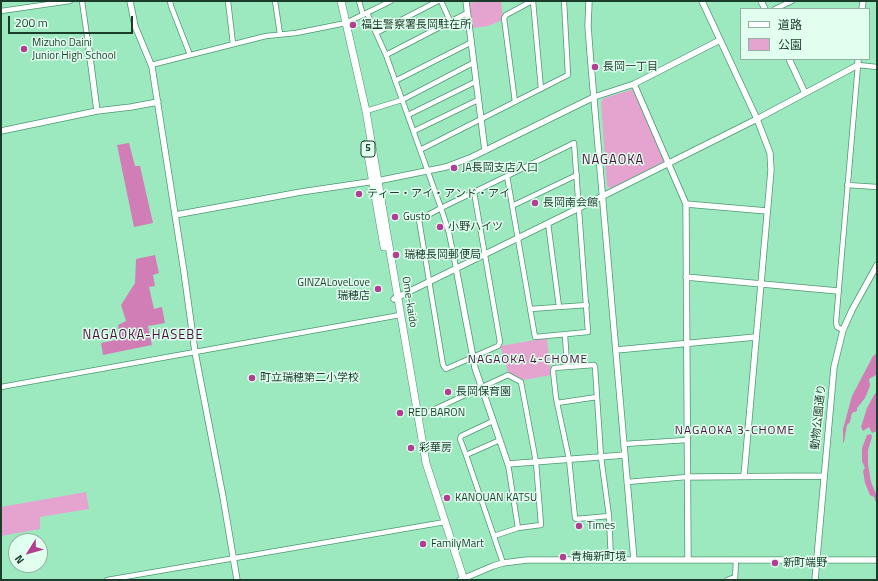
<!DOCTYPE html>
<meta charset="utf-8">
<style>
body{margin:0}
#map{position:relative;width:878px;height:581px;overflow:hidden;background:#9ce9c0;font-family:"Titillium Web","Noto Sans JP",sans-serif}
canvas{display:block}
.frame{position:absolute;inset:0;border:2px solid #1b3b2b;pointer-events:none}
.legend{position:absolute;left:740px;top:8px;width:130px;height:52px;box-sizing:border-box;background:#e1ffee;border:1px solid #92b1a0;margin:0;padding:5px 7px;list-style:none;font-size:12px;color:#1b3b2b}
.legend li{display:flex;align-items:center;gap:8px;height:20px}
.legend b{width:20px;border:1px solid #92b1a0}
.north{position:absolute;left:8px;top:533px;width:40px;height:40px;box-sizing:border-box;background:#e1ffee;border:1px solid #92b1a0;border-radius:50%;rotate:233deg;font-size:11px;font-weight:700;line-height:16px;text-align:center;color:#1b3b2b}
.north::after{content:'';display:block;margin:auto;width:14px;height:18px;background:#b43d94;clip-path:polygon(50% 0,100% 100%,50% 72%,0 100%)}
.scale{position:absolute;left:8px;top:16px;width:125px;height:18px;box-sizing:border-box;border:2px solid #1b3b2b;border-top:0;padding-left:5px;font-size:12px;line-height:14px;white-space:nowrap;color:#1b3b2b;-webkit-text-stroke:3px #e1ffee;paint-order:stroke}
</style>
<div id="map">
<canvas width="878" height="581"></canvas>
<div class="frame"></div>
<ul class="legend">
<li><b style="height:5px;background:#fff"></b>道路</li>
<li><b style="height:11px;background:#e5a4cf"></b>公園</li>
</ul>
<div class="north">N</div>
<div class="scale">200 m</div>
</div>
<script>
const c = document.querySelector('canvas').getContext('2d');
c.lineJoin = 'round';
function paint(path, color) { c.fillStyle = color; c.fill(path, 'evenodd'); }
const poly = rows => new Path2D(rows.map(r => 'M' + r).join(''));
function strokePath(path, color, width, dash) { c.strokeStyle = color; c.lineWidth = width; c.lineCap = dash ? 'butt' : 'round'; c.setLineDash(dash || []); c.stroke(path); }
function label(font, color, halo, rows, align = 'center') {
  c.font = font + ' "Titillium Web","Noto Sans JP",sans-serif'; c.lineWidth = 3; c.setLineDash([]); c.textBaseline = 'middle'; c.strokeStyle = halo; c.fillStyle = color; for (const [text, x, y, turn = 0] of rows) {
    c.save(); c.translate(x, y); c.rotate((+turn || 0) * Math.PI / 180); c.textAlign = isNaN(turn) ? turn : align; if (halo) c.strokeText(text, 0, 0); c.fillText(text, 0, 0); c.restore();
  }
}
const green = poly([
 [485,1,501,1,503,20,488,26,473,28,469,3],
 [634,89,664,160,663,164,611,189,607,186,601,102,604,98],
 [547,338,551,375,524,380,508,372,500,346],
 [86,492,89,509,40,517,40,529,1,536,1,507]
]);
const forest = poly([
 [129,143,135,166,140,166,153,223,134,227,117,145],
 [155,255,159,273,153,275,155,286,149,287,154,309,162,307,165,323,148,326,152,345,103,355,101,343,120,339,118,325,126,321,121,305,135,283,136,259],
 [877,353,877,372,876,375,869,379,870,386,865,398,857,408,857,411,852,413,850,422,847,425,844,442,843,443,843,429,852,396,873,356],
 [877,392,877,431,872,433,869,427,863,431,861,427,867,408,874,395],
 [871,434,872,437,868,450,868,464,871,482,877,496,877,506,874,497,870,495,865,483,863,471,865,468,862,461,862,448,867,435]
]);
const minor = poly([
 [82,1,89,50],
 [170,1,171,6,190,55],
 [228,1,233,44],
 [275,1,280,34],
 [359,1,363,15],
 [441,1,450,21],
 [533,1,541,89],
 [775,9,792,1],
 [1,11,70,1],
 [367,13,386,55,441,208,449,233,456,268],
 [376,33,438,1],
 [386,55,467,13],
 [151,65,266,36,296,33,346,23,391,1],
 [395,81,470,43],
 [515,102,504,18,506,15,532,1],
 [366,111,402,100,473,63],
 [408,115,475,82],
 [414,131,478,100],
 [420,150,568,75,564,1],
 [847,185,877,187],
 [474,192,500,342,498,346,446,369,443,365,419,220,441,208,507,176,574,143,588,332,535,337,507,176],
 [512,206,577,175],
 [548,223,559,307],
 [530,309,587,305],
 [843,330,837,327,836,322,858,65,877,67],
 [565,335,567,366],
 [594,365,595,367,601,457,609,516,576,519,575,518,569,459,556,398,553,371,554,368,594,365],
 [1,387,400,315],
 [557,403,597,397],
 [418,417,508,375,521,382,536,462,541,525,518,528,494,536],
 [500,440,466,455,503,563],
 [624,444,687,440],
 [466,455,460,439,461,436,493,421],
 [508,464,518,528],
 [627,482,687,477],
 [609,516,611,560],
 [107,580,445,522],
 [727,580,735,577],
 [735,580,736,560]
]);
const tertiary = poly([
 [130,1,135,26,152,67,184,272,195,352,223,497,237,580],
 [466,1,485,151],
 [589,1,588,26,590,53,634,560],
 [702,1,757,119,770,153,771,170,744,476],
 [761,1,765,9],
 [862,9,863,1],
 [789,59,805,93],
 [634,84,686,204,688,560],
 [97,111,131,107,158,102],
 [1,131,97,111,89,50],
 [686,204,767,211],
 [175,215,301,192,382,180,446,167,472,157,594,97,634,84,720,40],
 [456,268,475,368,508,464,625,455],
 [686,277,838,291],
 [394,299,579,208,757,119,858,65,858,59],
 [616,350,756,337],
 [687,477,824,476],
 [460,580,493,566,503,563,527,560,877,560],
 [815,580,834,367,843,330,852,310,877,265]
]);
const primary = poly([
 [341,1,366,111,426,463,464,580],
 [368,155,384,247]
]);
const markers = [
 [353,25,4,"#b43d94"],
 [24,49,4,"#b43d94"],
 [595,67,4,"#b43d94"],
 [454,168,4,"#b43d94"],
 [359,194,4,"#b43d94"],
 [535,203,4,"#b43d94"],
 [395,217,4,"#b43d94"],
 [440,227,4,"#b43d94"],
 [396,255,4,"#b43d94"],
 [378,289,4,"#b43d94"],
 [252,378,4,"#b43d94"],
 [448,392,4,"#b43d94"],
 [400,413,4,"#b43d94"],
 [411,448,4,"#b43d94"],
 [447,498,4,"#b43d94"],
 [579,526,4,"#b43d94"],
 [423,544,4,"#b43d94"],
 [563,557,4,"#b43d94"],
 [775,563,4,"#b43d94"]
];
const shields = [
 [368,149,14]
];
const shieldNames = [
 ["5",368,149]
];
const poiNames = [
 ["福生警察署長岡駐在所",361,25],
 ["Mizuho Daini",32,43],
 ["Junior High School",32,56],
 ["長岡一丁目",603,67],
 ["JA長岡支店入口",462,168],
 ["ティー・アイ・アンド・アイ",367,194],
 ["長岡南会館",543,203],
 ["Gusto",403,217],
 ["小野ハイツ",448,227],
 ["瑞穂長岡郵便局",404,255],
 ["GINZALoveLove",370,283,"right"],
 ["瑞穂店",370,296,"right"],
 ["町立瑞穂第二小学校",260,378],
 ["長岡保育園",456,392],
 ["RED BARON",408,413],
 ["彩華房",419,448],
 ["KANOUAN KATSU",455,498],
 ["Times",587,526],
 ["FamilyMart",431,544],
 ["青梅新町境",571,557],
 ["新町端野",783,563]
];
const streetNames = [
 ["Ome-kaido",409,302,81],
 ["動物公園通り",819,417,-84]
];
const neighbourhoodNames = [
 ["NAGAOKA 4-CHOME",528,360],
 ["NAGAOKA 3-CHOME",735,431]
];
const quarterNames = [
 ["NAGAOKA",613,161],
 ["NAGAOKA-HASEBE",143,336]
];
paint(green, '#e5a4cf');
paint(forest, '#d17eb6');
strokePath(minor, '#4c9872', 6);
strokePath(tertiary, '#4c9872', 7);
strokePath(primary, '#4c9872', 8);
strokePath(minor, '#fff', 4.5);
strokePath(tertiary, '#fff', 5.5);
strokePath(primary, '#fff', 7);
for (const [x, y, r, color] of markers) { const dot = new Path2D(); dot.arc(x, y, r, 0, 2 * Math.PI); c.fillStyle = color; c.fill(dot); strokePath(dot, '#e1ffee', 1.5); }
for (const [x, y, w] of shields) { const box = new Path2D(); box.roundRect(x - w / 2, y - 8, w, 16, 3); c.fillStyle = '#e1ffee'; c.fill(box); strokePath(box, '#1b3b2b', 1); }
label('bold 10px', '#1b3b2b', null, shieldNames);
label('11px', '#1b3b2b', '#e1ffee', poiNames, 'left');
label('11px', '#1b3b2b', '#e1ffee', streetNames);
c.letterSpacing = '1px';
label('12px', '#4a113b', '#e1ffee', neighbourhoodNames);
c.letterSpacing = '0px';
c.letterSpacing = '1px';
label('13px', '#4a113b', '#e1ffee', quarterNames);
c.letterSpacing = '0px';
</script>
